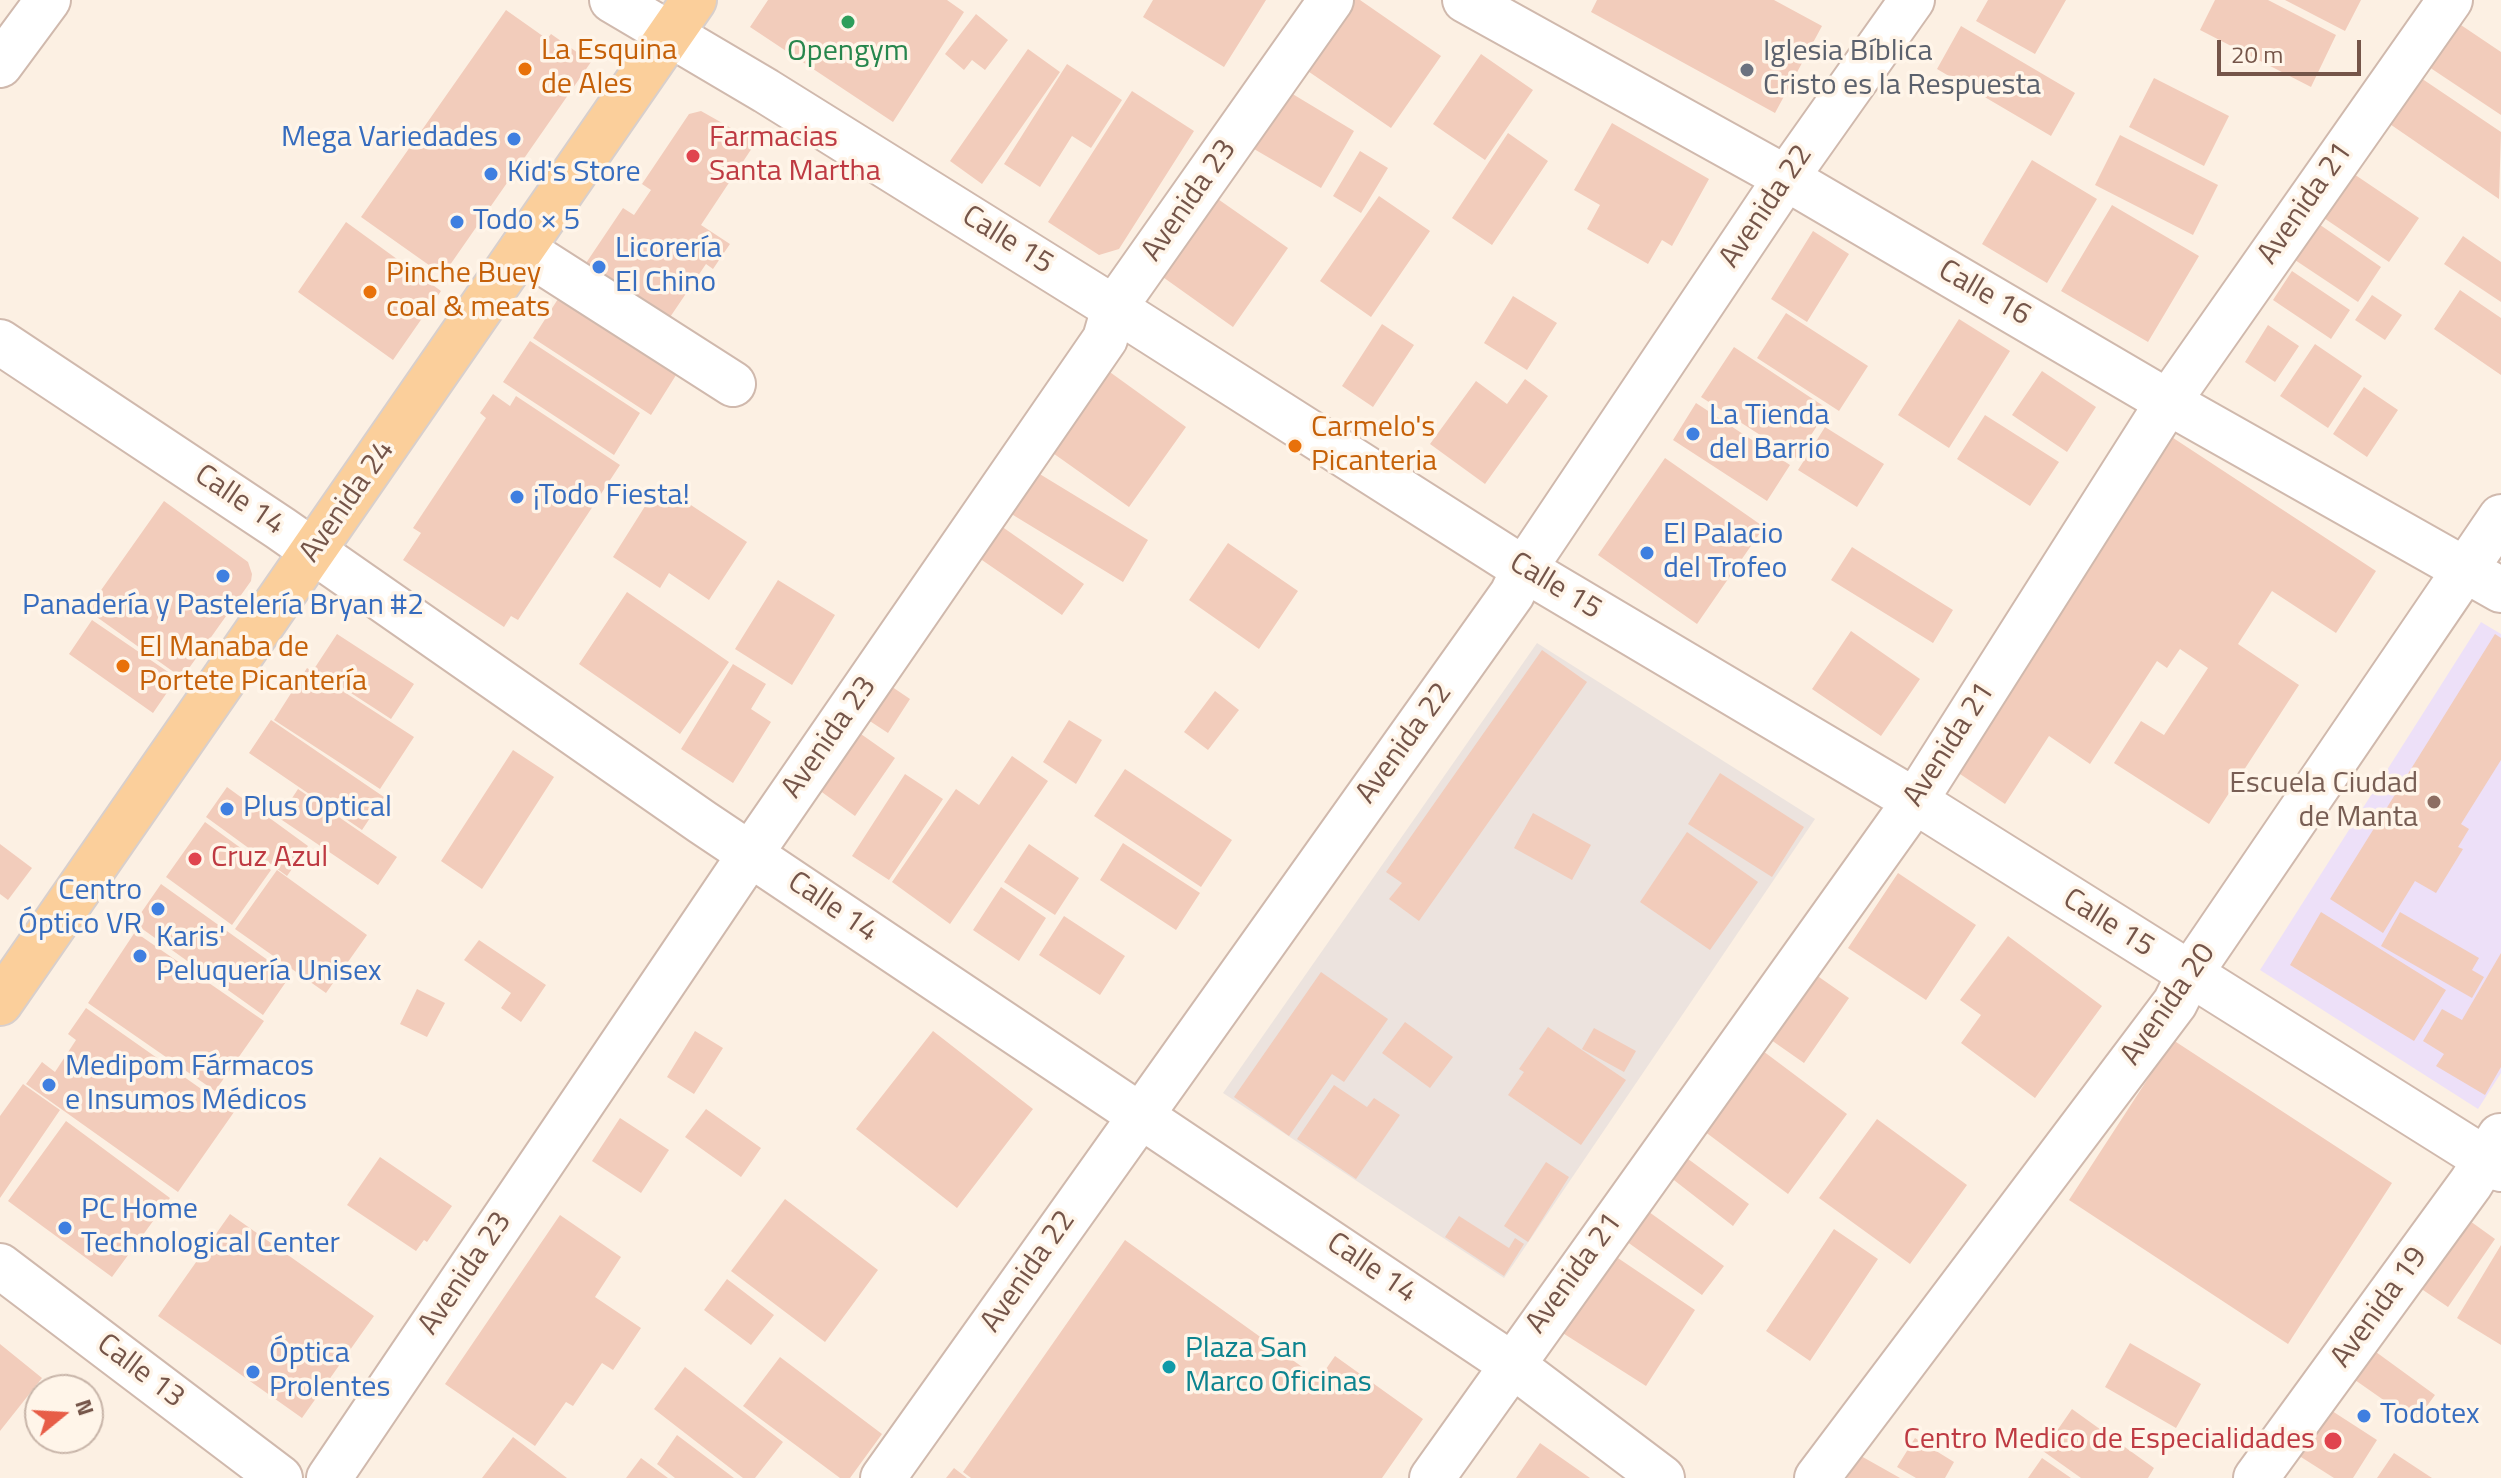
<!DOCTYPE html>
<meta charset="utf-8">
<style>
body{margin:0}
#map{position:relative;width:2501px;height:1478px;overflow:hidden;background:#fcf0e3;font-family:"Titillium Web",sans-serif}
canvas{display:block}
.north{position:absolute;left:24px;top:1374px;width:80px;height:80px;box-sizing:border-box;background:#fff5e9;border:2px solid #c8b5a9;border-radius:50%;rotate:72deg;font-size:22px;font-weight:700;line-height:32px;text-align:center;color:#755549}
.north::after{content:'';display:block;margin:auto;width:28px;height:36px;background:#e75d47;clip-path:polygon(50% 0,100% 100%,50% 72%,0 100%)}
.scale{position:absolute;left:2217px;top:40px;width:144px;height:36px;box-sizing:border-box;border:4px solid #755549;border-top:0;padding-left:10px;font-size:24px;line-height:28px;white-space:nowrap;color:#755549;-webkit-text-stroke:6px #fff5e9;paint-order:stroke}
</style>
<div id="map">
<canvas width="2501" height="1478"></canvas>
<div class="north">N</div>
<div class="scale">20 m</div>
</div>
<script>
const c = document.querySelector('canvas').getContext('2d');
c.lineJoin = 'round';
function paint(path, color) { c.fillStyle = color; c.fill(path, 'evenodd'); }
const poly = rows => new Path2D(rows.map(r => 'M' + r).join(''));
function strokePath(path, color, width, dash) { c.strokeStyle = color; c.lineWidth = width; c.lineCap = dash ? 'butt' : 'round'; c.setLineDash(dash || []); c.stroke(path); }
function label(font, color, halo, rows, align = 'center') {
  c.font = font + ' "Titillium Web",sans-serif'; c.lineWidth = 7; c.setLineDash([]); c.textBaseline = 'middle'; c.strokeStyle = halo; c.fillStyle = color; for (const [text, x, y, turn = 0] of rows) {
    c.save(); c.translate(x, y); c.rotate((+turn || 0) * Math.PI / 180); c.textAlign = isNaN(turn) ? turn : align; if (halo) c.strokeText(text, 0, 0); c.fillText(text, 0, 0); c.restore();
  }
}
const industrial = poly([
 [1537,643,1815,819,1504,1278,1223,1093]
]);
const education = poly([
 [2481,622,2501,634,2501,1073,2478,1109,2260,970]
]);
const building = poly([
 [768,0,947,0,964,12,893,122,750,27],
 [1153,0,1266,0,1224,67,1143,17],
 [1343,0,1360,0,1441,56,1391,128,1299,65],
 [1597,0,1774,0,1822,26,1775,113,1591,12],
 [1988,0,2066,0,2035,54,1976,21],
 [2215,0,2268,0,2336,35,2311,87,2200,30],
 [2285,0,2361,0,2345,31],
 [506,10,547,39,551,34,591,62,443,275,361,217],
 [976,14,1008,40,985,70,972,60,964,70,945,54],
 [2449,17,2501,52,2501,115,2420,61],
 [1961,26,2075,93,2051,136,1937,69],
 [1028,49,1060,72,982,184,950,161],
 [1481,54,1533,90,1485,160,1433,124],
 [1067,64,1122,100,1091,148,1072,136,1040,187,1004,164],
 [2415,74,2501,132,2499,199,2384,120],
 [2154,78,2229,116,2204,166,2129,127],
 [1276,84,1354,131,1321,188,1242,142],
 [1132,91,1194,131,1119,249,1099,255,1048,222],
 [701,111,756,142,701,225,730,244,713,269,706,264,662,329,580,272,623,208,634,215,651,190,642,184,689,114],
 [1612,123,1709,179,1672,246,1662,240,1648,264,1587,229,1600,205,1574,190],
 [1508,133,1548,161,1492,245,1452,218],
 [2120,135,2218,185,2193,235,2095,185],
 [1360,151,1388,168,1361,213,1333,196],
 [2032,160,2097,199,2047,283,1982,244],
 [2345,168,2419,218,2389,262,2315,212],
 [1379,196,1430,231,1371,317,1320,281],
 [1215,197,1288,248,1233,327,1160,275],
 [2112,205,2199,256,2148,342,2061,291],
 [2313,220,2381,267,2358,302,2289,256],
 [346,222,441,291,393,360,298,292],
 [1813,231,1849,254,1807,322,1771,299],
 [2463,236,2501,262,2501,302,2444,264],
 [2292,271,2350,310,2331,339,2273,300],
 [565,288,683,364,651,415,533,338],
 [2460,290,2501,318,2501,375,2434,329],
 [2372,295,2402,315,2385,340,2355,320],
 [1513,296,1557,323,1527,370,1484,343],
 [1786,313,1868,366,1839,411,1757,358],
 [1959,319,2010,351,1949,448,1898,415],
 [1382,324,1414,345,1373,407,1342,386],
 [2268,325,2299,346,2275,382,2245,362],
 [530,341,640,413,614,455,503,382],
 [2315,344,2362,376,2328,428,2280,396],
 [1734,347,1828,409,1796,458,1701,397],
 [1107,370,1186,427,1129,507,1050,451],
 [2042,371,2096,407,2067,452,2012,415],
 [1525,379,1548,396,1485,484,1430,444,1476,381,1507,404],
 [2364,387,2398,410,2367,457,2333,434],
 [493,394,510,406,516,396,620,465,518,620,511,616,504,627,403,560,421,533,413,528,486,418,480,413],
 [1696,403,1790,465,1767,501,1673,440],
 [1985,415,2059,462,2030,506,1957,459],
 [1825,427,1884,464,1857,507,1798,470],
 [2161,430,2376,571,2336,633,2272,591,2238,644,2299,685,2209,824,2114,763,2141,721,2164,735,2208,668,2180,649,2167,668,2157,661,2090,764,2049,736,2005,804,1945,764],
 [1665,458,1764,527,1697,624,1598,555],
 [1020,462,1148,540,1123,582,995,504],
 [659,484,747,542,709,600,669,573,660,588,613,557],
 [164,501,248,562,252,574,251,581,182,678,87,610],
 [1001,526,1084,584,1062,615,979,558],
 [1228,543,1298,591,1259,649,1189,600],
 [1852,547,1953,610,1933,643,1831,580],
 [778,580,835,615,792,685,735,649],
 [627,592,729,662,680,734,579,664],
 [92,620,177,678,153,713,69,654],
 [1851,631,1920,679,1881,736,1812,689],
 [337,634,414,684,391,719,314,669],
 [2495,634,2501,638,2501,760,2461,824,2469,829,2458,847,2463,849,2436,893,2415,881,2383,933,2330,899],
 [1542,650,1587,682,1419,921,1389,899,1402,883,1386,872],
 [733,664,766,684,751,709,771,722,733,783,681,749],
 [307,668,414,737,380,789,274,720],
 [876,676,910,699,888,733,853,710],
 [1215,691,1239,710,1208,750,1184,732],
 [271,720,384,797,362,830,249,753],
 [1069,720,1102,740,1076,784,1043,762],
 [851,727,895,758,855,816,812,785],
 [513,750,554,777,482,889,441,861],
 [1012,756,1048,781,950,924,892,882,956,789,979,805],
 [1125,769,1232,840,1201,887,1094,816],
 [1720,773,1804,827,1772,877,1688,824],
 [905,774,943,799,889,880,852,856],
 [227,787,308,846,287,876,206,817],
 [298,789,397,857,378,885,279,818],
 [1533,813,1591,845,1572,880,1514,848],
 [205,822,271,870,232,925,166,877],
 [1687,832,1758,882,1710,950,1640,902],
 [1123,843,1200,893,1176,930,1100,880],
 [0,844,32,868,8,900,0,894],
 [1029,844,1079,878,1055,915,1004,882],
 [277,870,367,935,326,993,235,929],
 [1898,873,1976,925,1926,1000,1848,948],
 [161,884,290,976,263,1015,134,923],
 [1001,887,1046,918,1019,961,973,930],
 [2321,912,2446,990,2414,1041,2290,965],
 [2400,912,2479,958,2472,970,2484,977,2472,998,2381,946],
 [1064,916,1125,956,1100,995,1039,955],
 [135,932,264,1021,215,1091,88,1003],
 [2008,936,2102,1006,2035,1098,1961,1043,1981,1015,1960,1000],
 [479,940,546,985,521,1022,501,1008,511,993,464,960],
 [2501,953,2501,1067,2485,1095,2436,1066,2444,1054,2423,1041,2442,1009,2462,1020],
 [1809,970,1849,998,1804,1063,1764,1035],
 [1321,972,1388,1019,1344,1082,1332,1074,1289,1136,1234,1097],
 [417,989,445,1003,427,1037,400,1024],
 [86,1008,234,1112,178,1192,26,1084,42,1062,55,1072,76,1040,68,1034],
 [1405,1022,1453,1057,1430,1088,1382,1053],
 [1548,1027,1626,1080,1581,1145,1508,1095,1524,1072,1519,1069],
 [1594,1028,1636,1051,1624,1072,1582,1049],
 [695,1031,723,1048,694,1094,667,1077],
 [933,1031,1033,1109,957,1208,856,1129],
 [2173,1040,2392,1183,2288,1344,2069,1200],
 [1763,1051,1847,1114,1788,1194,1704,1131],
 [23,1084,60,1110,0,1198,0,1116],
 [1334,1085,1367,1107,1374,1098,1400,1115,1356,1179,1297,1139],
 [706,1109,761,1148,741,1177,685,1137],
 [620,1118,669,1150,641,1193,592,1161],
 [1877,1119,1967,1185,1910,1264,1819,1198],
 [66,1121,170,1198,112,1277,8,1201],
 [1676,1150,1749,1204,1733,1226,1661,1170],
 [380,1157,452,1206,427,1242,424,1240,416,1251,347,1205],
 [1546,1162,1569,1177,1528,1242,1504,1226],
 [785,1199,878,1270,825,1342,731,1271],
 [2445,1203,2495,1239,2448,1307,2398,1273],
 [1638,1204,1724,1266,1702,1295,1616,1234],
 [230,1214,374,1316,302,1418,158,1316],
 [560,1215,621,1257,595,1297,641,1328,613,1370,602,1363,573,1406,566,1402,535,1446,445,1384],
 [1459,1216,1509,1248,1515,1238,1524,1244,1504,1276,1445,1237],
 [1834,1229,1878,1259,1810,1361,1766,1331],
 [1125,1240,1319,1379,1335,1356,1423,1419,1382,1478,971,1478,963,1472],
 [2501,1245,2501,1345,2457,1318],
 [1609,1252,1695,1310,1646,1386,1558,1330],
 [727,1279,774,1315,751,1345,704,1310],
 [2130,1343,2201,1384,2176,1428,2105,1387],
 [0,1344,42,1378,0,1431],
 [2365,1344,2435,1395,2415,1422,2345,1373],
 [780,1357,882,1434,850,1478,840,1478,743,1406],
 [685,1367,783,1442,755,1478,743,1478,654,1409],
 [2312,1398,2377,1440,2353,1478,2334,1478,2282,1445],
 [2072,1409,2154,1468,2148,1478,2081,1478,2043,1451],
 [677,1435,734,1478,675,1478,657,1464],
 [513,1437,567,1478,482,1478],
 [1915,1438,1954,1462,1945,1478,1916,1478,1897,1467],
 [1540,1443,1590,1478,1516,1478],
 [2394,1453,2432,1478,2377,1478],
 [1861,1456,1900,1478,1847,1478],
 [641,1458,668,1478,626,1478],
 [2042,1458,2071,1478,2028,1478],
 [954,1468,967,1478,946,1478]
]);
const minor = poly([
 [612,0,766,91,1114,308,1524,569,1915,801,2501,1169],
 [1465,0,1786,178,2168,402,2501,590],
 [0,65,48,0],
 [522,249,733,384],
 [0,342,280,528,702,822,1511,1364,1662,1478],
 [0,1266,280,1478],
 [329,1478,751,853,1105,339,1114,308,1331,0],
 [883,1478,1512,594,1524,569,1786,178,1912,0],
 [1432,1478,1915,801,2168,402,2450,0],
 [1817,1478,2175,1003,2189,975,2501,517],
 [2256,1478,2471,1183,2500,1136]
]);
const major = poly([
 [0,1003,694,0]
]);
const markers = [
 [848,22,8,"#2e9e5b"],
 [525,69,8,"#e8710a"],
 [1747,70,8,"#6b7280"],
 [514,139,8,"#3f7fe0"],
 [693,156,8,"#e0444e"],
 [491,174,8,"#3f7fe0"],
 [457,222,8,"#3f7fe0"],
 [599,267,8,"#3f7fe0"],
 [370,292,8,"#e8710a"],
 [1693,434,8,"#3f7fe0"],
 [1295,446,8,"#e8710a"],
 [517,497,8,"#3f7fe0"],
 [1647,553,8,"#3f7fe0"],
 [223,576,8,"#3f7fe0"],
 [123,666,8,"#e8710a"],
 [2434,802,8,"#8d6e63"],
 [227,809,8,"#3f7fe0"],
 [195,859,8,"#e0444e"],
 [158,909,8,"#3f7fe0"],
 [140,956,8,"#3f7fe0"],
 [49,1085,8,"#3f7fe0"],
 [65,1228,8,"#3f7fe0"],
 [1169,1367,8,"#0f9aa8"],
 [253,1372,8,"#3f7fe0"],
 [2364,1416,8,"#3f7fe0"],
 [2333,1441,10,"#e0444e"]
];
const foodNames = [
 ["La Esquina",541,52],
 ["de Ales",541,86],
 ["Pinche Buey",386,275],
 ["coal & meats",386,309],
 ["Carmelo's",1311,429],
 ["Picanteria",1311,463],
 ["El Manaba de",139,649],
 ["Portete Picantería",139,683]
];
const leisureNames = [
 ["Opengym",848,53]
];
const worshipNames = [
 ["Iglesia Bíblica",1763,53],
 ["Cristo es la Respuesta",1763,87]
];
const shopNames = [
 ["Mega Variedades",498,139,"right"],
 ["Kid's Store",507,174],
 ["Todo × 5",473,222],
 ["Licorería",615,250],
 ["El Chino",615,284],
 ["La Tienda",1709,417],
 ["del Barrio",1709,451],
 ["¡Todo Fiesta!",533,497],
 ["El Palacio",1663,536],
 ["del Trofeo",1663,570],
 ["Panadería y Pastelería Bryan #2",223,607,"center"],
 ["Plus Optical",243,809],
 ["Centro",142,892,"right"],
 ["Óptico VR",142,926,"right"],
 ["Karis'",156,939],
 ["Peluquería Unisex",156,973],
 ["Medipom Fármacos",65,1068],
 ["e Insumos Médicos",65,1102],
 ["PC Home",81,1211],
 ["Technological Center",81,1245],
 ["Óptica",269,1355],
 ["Prolentes",269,1389],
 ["Todotex",2380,1416]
];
const healthNames = [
 ["Farmacias",709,139],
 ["Santa Martha",709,173],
 ["Cruz Azul",211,859],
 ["Centro Medico de Especialidades",2315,1441,"right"]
];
const streetNames = [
 ["Avenida 23",1190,201,-55],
 ["Avenida 21",2306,204,-55],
 ["Avenida 22",1767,207,-56],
 ["Calle 15",1007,241,32],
 ["Calle 16",1984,294,30],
 ["Calle 14",239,501,34],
 ["Avenida 24",348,502,-55],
 ["Calle 15",1555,587,31],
 ["Avenida 23",830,738,-55],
 ["Avenida 22",1405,744,-54],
 ["Avenida 21",1950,745,-57],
 ["Calle 14",832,908,34],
 ["Calle 15",2108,924,32],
 ["Avenida 20",2169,1005,-55],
 ["Calle 14",1371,1269,34],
 ["Avenida 22",1029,1272,-55],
 ["Avenida 23",466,1274,-56],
 ["Avenida 21",1575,1274,-54],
 ["Avenida 19",2380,1308,-54],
 ["Calle 13",140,1372,37]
];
const educationNames = [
 ["Escuela Ciudad",2418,785],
 ["de Manta",2418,819]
];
const cultureNames = [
 ["Plaza San",1185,1350],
 ["Marco Oficinas",1185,1384]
];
paint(industrial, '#ece3de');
paint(education, '#ede0f8');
paint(building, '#f2ccbb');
strokePath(minor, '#d0b9ad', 48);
strokePath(major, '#d8cfcc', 48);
strokePath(minor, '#fff', 44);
strokePath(major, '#fbcf9b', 44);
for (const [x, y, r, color] of markers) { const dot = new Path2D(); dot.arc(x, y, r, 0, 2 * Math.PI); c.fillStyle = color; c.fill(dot); strokePath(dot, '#fff5e9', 3); }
label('30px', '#c56008', '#fff5e9', foodNames, 'left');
label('30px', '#27864d', '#fff5e9', leisureNames);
label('30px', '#5b616d', '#fff5e9', worshipNames, 'left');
label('30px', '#366cbe', '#fff5e9', shopNames, 'left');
label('30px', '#be3a42', '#fff5e9', healthNames, 'left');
label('30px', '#755549', '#fff5e9', streetNames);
label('30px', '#785e54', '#fff5e9', educationNames, 'right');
label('30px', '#0d838f', '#fff5e9', cultureNames, 'left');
</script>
